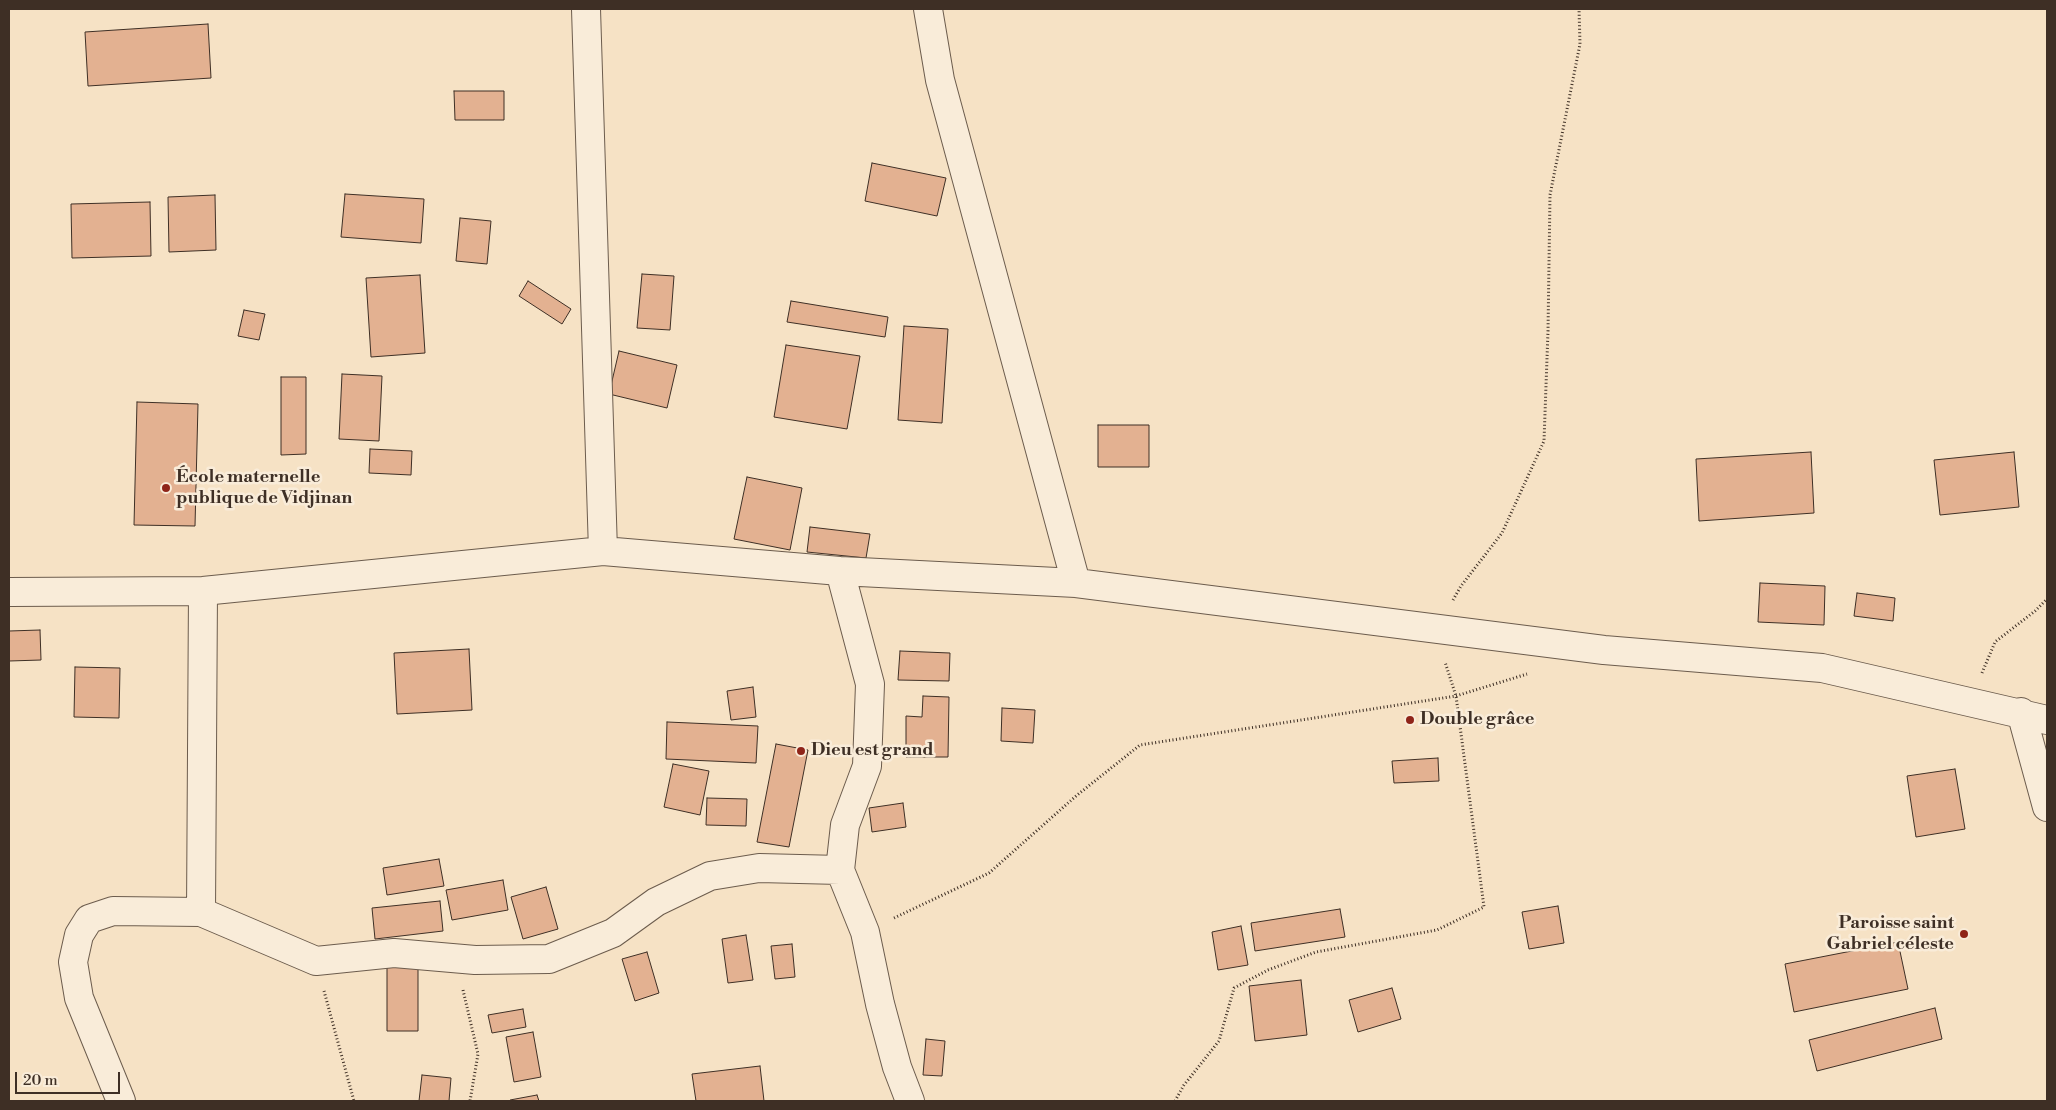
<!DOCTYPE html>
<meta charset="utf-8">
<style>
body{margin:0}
#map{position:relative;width:2056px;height:1110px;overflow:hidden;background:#f6e2c5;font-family:"Libre Bodoni",serif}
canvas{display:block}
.frame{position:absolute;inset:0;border:10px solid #3e2f25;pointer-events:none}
.scale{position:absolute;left:15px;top:1072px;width:105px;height:22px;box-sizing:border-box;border:2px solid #3e2f25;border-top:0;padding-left:6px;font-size:15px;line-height:18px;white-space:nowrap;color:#3e2f25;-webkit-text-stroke:4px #f9ecd9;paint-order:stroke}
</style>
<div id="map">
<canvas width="2056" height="1110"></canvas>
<div class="frame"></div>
<div class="scale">20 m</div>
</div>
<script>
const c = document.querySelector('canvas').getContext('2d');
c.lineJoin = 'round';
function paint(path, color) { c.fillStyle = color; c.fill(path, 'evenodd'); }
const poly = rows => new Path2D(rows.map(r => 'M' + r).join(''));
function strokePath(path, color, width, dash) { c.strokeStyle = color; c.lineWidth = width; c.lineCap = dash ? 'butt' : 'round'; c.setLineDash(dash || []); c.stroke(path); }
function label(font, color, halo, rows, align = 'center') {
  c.font = font + ' "Libre Bodoni",serif'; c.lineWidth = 5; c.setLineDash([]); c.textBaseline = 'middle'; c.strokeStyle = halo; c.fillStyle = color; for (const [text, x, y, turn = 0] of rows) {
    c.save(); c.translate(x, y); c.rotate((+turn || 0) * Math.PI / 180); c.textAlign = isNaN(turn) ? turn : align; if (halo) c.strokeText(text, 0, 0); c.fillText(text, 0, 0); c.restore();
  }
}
const building = poly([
 [208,24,211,78,88,86,85,32,208,24],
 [454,91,504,91,504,120,455,120,454,91],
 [872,163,946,178,937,216,865,201,872,163],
 [345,194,424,199,421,243,341,237,345,194],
 [215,195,216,250,169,252,168,197,215,195],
 [150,202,151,256,72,258,71,204,150,202],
 [460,218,491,221,487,264,456,261,460,218],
 [642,274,674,276,670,330,637,328,642,274],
 [420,275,425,353,371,357,366,278,420,275],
 [528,281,571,309,562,324,519,296,528,281],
 [791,301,888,317,885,337,787,322,791,301],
 [244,310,265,314,259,340,238,336,244,310],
 [904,326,948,329,942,423,898,420,904,326],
 [786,345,860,356,847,429,774,417,786,345],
 [619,351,677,365,667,408,609,394,619,351],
 [342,374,382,376,379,441,339,439,342,374],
 [281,377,306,377,306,454,281,455,281,377],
 [137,402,198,404,195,526,134,525,137,402],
 [1098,425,1149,425,1149,467,1098,467,1098,425],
 [370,449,412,451,411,475,369,473,370,449],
 [1811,452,1814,513,1699,521,1696,459,1811,452],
 [2014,452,2019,507,1940,515,1934,460,2014,452],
 [747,477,802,488,790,550,734,539,747,477],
 [810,527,870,534,866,558,807,552,810,527],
 [1760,583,1825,586,1824,625,1758,622,1760,583],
 [1857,593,1895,598,1893,621,1854,616,1857,593],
 [40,630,41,660,9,661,9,631,40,630],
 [469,649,472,710,397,714,394,653,469,649],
 [900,651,950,653,949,681,898,680,900,651],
 [75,667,120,668,119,718,74,717,75,667],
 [753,687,756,717,731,720,727,691,753,687],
 [923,696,949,697,948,757,906,757,906,716,922,717,923,696],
 [1002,708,1035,710,1033,743,1001,741,1002,708],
 [667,722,758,726,756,763,666,759,667,722],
 [776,744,808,750,789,847,757,842,776,744],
 [1438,758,1439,781,1394,783,1392,761,1438,758],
 [673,764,709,771,700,815,664,807,673,764],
 [1955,769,1965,829,1916,837,1907,776,1955,769],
 [707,798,747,799,746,826,706,825,707,798],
 [903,803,906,827,872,832,869,808,903,803],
 [439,859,444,886,387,895,383,868,439,859],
 [503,880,508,910,452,920,446,890,503,880],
 [546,887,558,929,523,939,511,897,546,887],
 [440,901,443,931,375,939,372,908,440,901],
 [1558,906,1564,943,1529,949,1522,912,1558,906],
 [1340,909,1345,937,1255,951,1251,923,1340,909],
 [1241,926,1248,965,1218,970,1212,932,1241,926],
 [746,935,753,980,728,983,722,939,746,935],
 [1898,942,1908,989,1794,1012,1785,964,1898,942],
 [792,944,795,977,775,979,771,946,792,944],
 [647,952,659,993,635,1001,622,959,647,952],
 [387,967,418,967,418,1031,387,1031,387,967],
 [1301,980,1307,1035,1255,1041,1249,986,1301,980],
 [1392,988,1401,1019,1358,1032,1349,1000,1392,988],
 [1935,1008,1942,1039,1817,1071,1809,1040,1935,1008],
 [523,1009,526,1027,492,1033,488,1015,523,1009],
 [533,1032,541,1077,514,1082,506,1037,533,1032],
 [926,1039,945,1041,942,1076,923,1075,926,1039],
 [760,1066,764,1101,696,1101,692,1074,760,1066],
 [422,1075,451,1078,449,1101,419,1101,422,1075],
 [537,1095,539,1101,510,1101,510,1100,537,1095]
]);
const path = poly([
 [1453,600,1461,586,1502,533,1544,441,1548,331,1550,195,1580,44,1579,9],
 [1982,673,1995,642,2035,611,2047,599],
 [894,918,989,873,1076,796,1140,745,1456,696,1527,674],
 [463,990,478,1054,470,1101],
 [324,991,354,1101],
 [1175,1101,1184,1085,1219,1041,1234,988,1268,970,1316,952,1437,930,1484,907,1456,696,1445,662]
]);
const minor = poly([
 [586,9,603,551],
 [928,9,940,80,1076,583],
 [840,571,870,684,867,766,845,825,840,870,865,932,880,1004,897,1067,910,1101],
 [9,592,203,591,603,551,840,571,1076,583,1604,650,1822,668,2047,720],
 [2021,712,2047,807],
 [201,912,203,591],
 [121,1101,79,998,73,962,79,935,89,919,113,911,201,912,316,961,394,953,475,960,549,959,613,933,656,902,710,876,759,868,840,870]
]);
const markers = [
 [166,488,5,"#8f2418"],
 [1410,720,5,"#8f2418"],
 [801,751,5,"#8f2418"],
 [1964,934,5,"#8f2418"]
];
const poiNames = [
 ["École maternelle",176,478],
 ["publique de Vidjinan",176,499],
 ["Double grâce",1420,720],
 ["Dieu est grand",811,751],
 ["Paroisse saint",1954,924,"right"],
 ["Gabriel céleste",1954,945,"right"]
];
paint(building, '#e3b191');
strokePath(building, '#3e2f25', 1);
strokePath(minor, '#6c5c4d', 30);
strokePath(path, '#3e2f25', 3, [1, 2.5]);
strokePath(minor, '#f9ecd9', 28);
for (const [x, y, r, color] of markers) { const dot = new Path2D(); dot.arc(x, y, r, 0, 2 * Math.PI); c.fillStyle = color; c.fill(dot); strokePath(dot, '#f9ecd9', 2); }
label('bold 18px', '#3e2f25', '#f9ecd9', poiNames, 'left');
</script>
